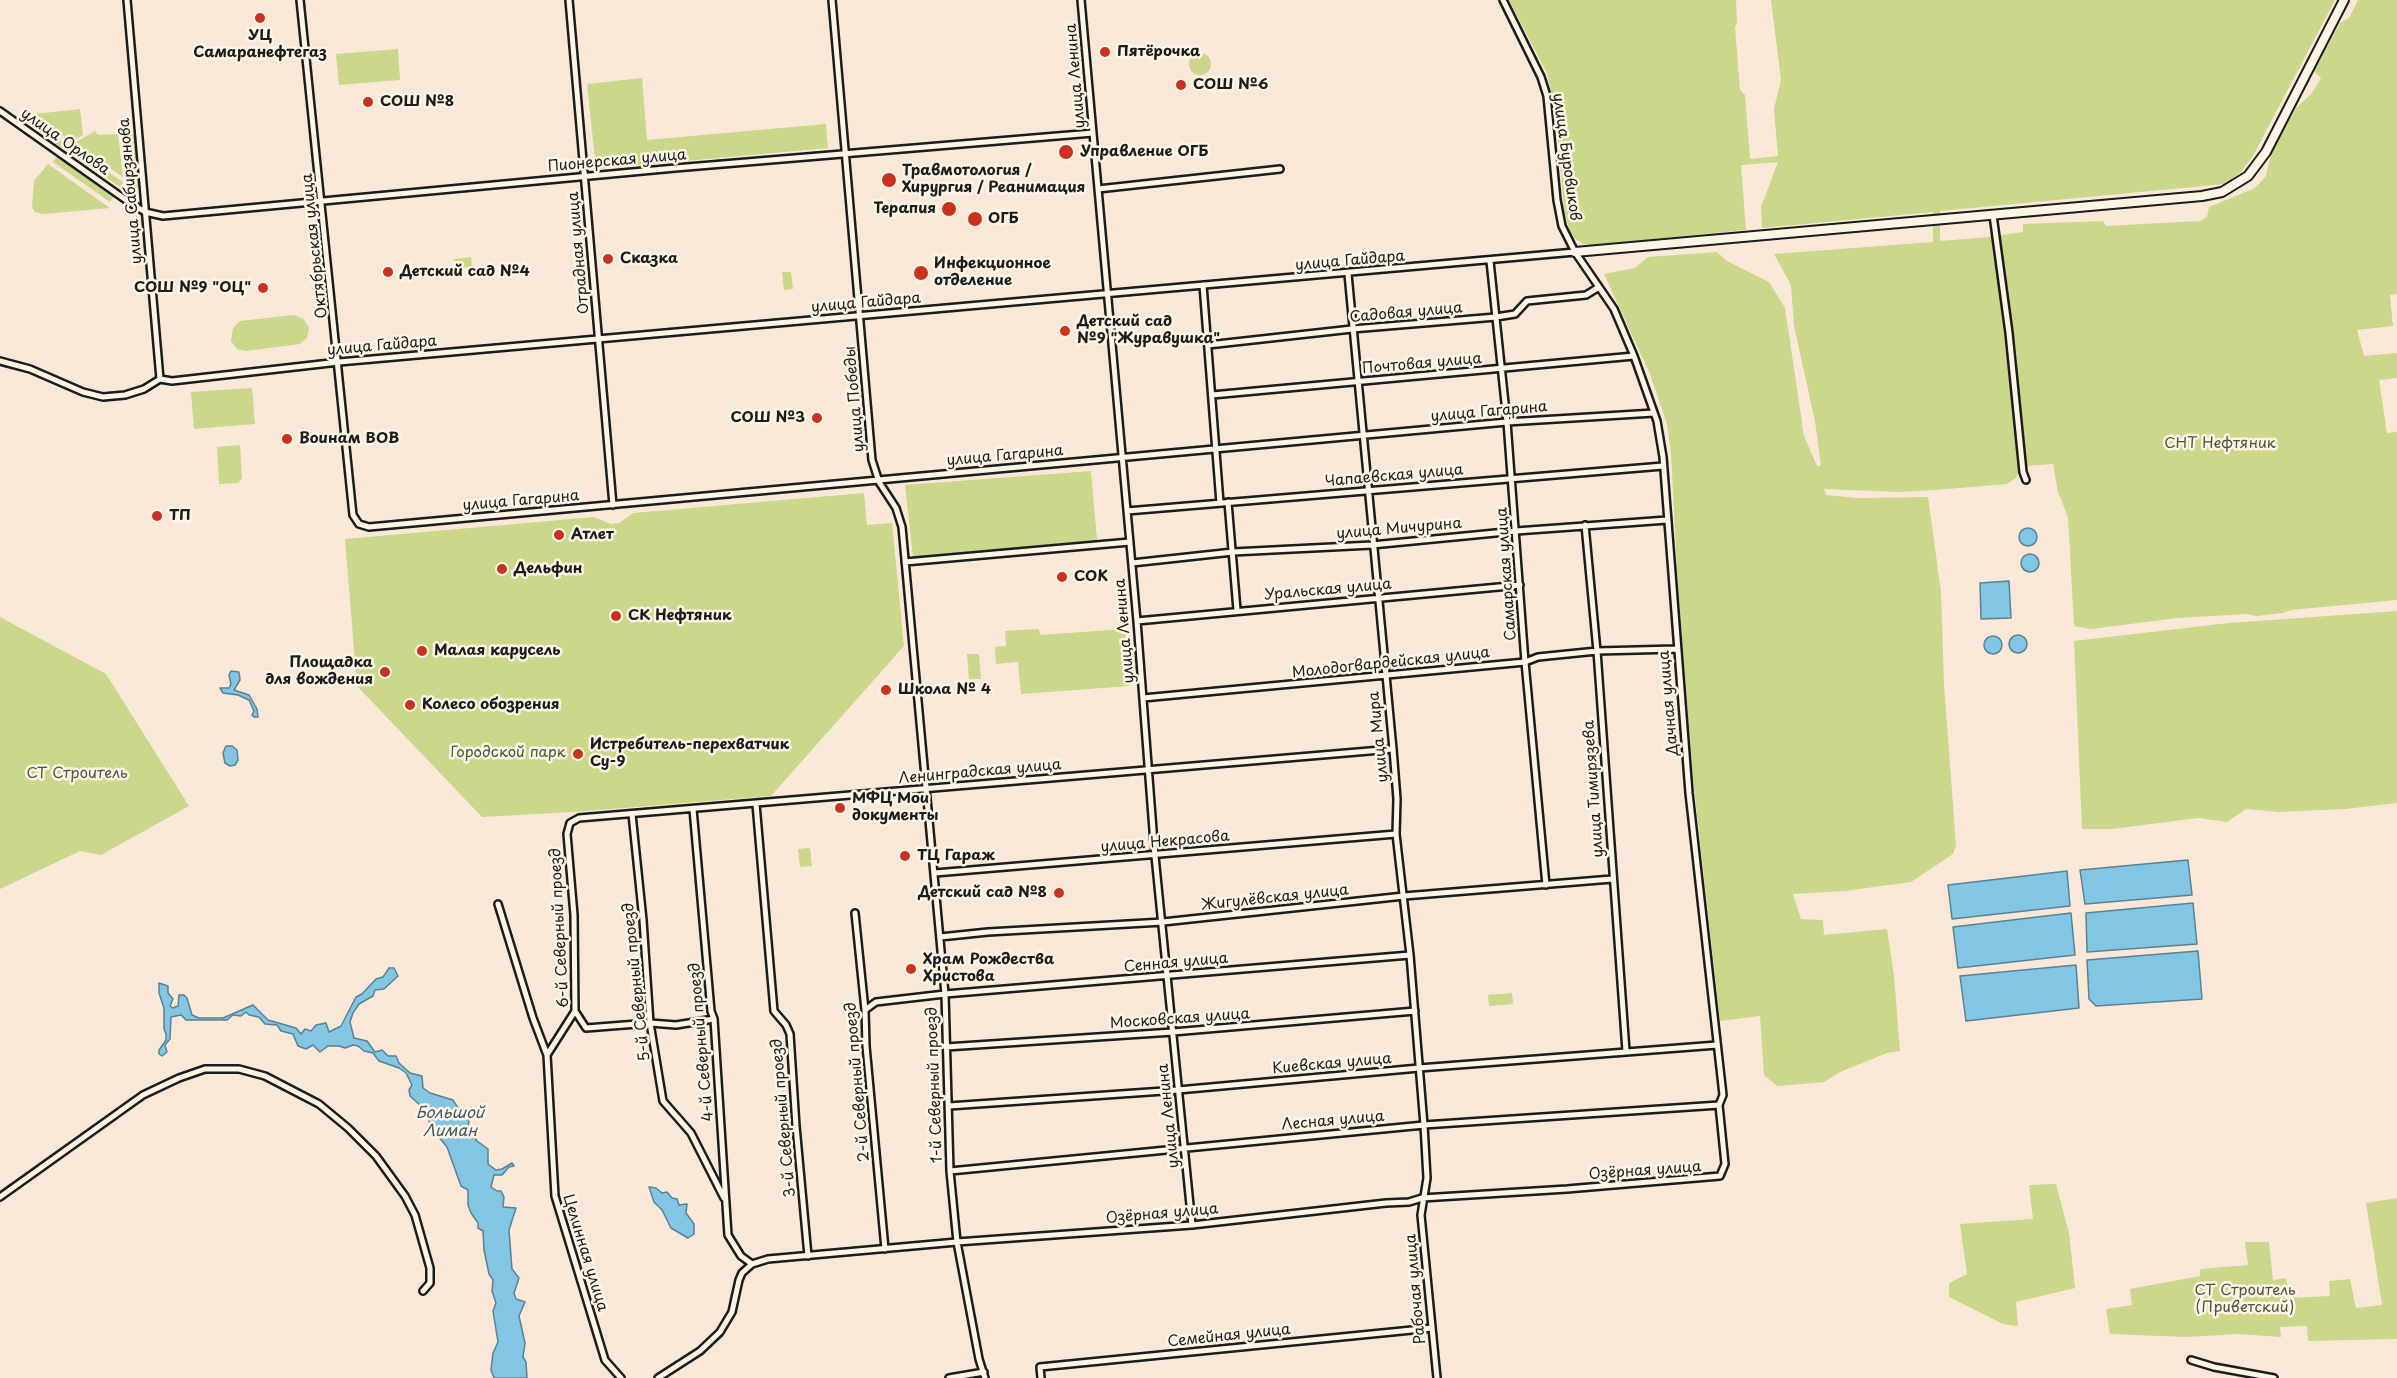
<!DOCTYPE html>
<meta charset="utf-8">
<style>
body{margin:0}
canvas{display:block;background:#f9e8d8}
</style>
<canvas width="2397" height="1378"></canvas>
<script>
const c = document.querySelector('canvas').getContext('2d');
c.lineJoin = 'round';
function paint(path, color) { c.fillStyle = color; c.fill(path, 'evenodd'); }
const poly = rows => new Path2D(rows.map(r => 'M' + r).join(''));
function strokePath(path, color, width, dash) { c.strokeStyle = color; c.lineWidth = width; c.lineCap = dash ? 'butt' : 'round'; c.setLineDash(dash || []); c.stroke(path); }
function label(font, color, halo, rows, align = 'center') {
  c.font = font + ' "Playpen Sans",sans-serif'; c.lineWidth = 5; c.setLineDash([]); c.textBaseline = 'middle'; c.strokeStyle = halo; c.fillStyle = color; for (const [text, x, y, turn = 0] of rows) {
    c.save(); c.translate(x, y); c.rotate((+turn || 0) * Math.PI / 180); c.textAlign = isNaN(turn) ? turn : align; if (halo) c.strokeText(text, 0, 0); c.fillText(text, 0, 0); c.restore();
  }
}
const green = poly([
 [1509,0,1736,0,1737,23,1735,27,1740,90,1745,95,1750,159,1778,156,1774,109,1781,80,1771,0,2335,0,2253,156,2240,173,2225,184,1940,211,1940,241,1989,237,2023,232,2023,224,2103,221,2106,226,2200,221,2207,217,2209,207,2255,188,2266,176,2271,154,2296,108,2312,93,2321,78,2314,71,2340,23,2349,18,2358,0,2397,0,2397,294,2390,295,2393,326,2357,330,2364,356,2397,353,2397,378,2379,380,2387,433,2397,432,2397,600,2291,610,2283,613,2256,616,2247,614,2177,618,2091,629,2074,626,2068,517,2058,492,2053,464,2026,466,2018,392,2017,357,2007,290,1999,290,2019,470,2016,478,2007,484,1936,490,1899,492,1824,489,1826,495,1858,498,1928,497,1941,592,1944,684,1956,845,1953,854,1911,882,1845,891,1793,894,1801,919,1823,920,1824,935,1887,929,1894,975,1900,1051,1887,1053,1840,1072,1824,1082,1777,1086,1764,1075,1760,1016,1720,1021,1693,777,1678,586,1671,453,1667,424,1650,374,1604,274,1635,268,1648,257,1717,252,1727,261,1769,282,1785,308,1804,436,1817,466,1821,466,1815,421,1794,326,1791,285,1774,254,1933,242,1933,212,1762,228,1761,207,1778,162,1741,165,1746,230,1593,245,1583,244,1574,238,1569,229,1564,209,1556,117,1547,73],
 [398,49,400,80,339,85,336,54],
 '1189 64a11 11 0 1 1 22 0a11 11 0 1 1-22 0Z',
 [642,78,647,140,826,124,828,148,596,169,587,84],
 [80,109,83,135,71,142,35,114],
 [37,124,66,144,61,147,38,131],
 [95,131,98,135,118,134,123,177,73,144],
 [121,133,135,135,139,185,138,188,127,180],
 [69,146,123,182,120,187,64,149],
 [57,156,114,196,110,202,53,162],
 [48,164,83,189,110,208,43,214,35,212,32,207,34,181],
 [471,257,472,267,455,268,454,259],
 [782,272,791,272,793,289,784,290],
 [294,315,304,319,309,328,307,338,300,344,246,351,237,349,231,341,233,328,240,321],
 [252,388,255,424,194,429,191,392],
 [240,445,242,478,238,483,219,484,217,447],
 [1091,471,1097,540,913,557,905,485],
 [864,493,867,525,892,523,904,646,771,796,573,812,482,817,357,686,345,539,594,517,611,524,619,523,633,513],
 [2397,611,2397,803,2345,809,2279,812,2246,809,2227,822,2198,818,2112,829,2082,829,2074,641,2229,623],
 [0,617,106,674,189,806,101,855,80,851,0,889],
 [1039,629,1040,635,1125,629,1129,686,1021,694,1018,662,996,664,995,647,1006,646,1005,631],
 [967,654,979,654,981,679,969,679],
 [810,848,812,866,800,867,798,849],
 [1512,993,1513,1004,1489,1006,1488,995],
 [2056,1184,2069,1233,2075,1288,2016,1302,2018,1326,2003,1324,1949,1297,1949,1283,1967,1274,1960,1224,2033,1219,2029,1185],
 [2397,1198,2397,1339,2308,1341,2307,1326,2280,1327,2281,1337,2238,1334,2187,1337,2110,1334,2106,1309,2132,1305,2130,1289,2200,1276,2200,1269,2248,1265,2245,1242,2269,1242,2273,1280,2286,1278,2290,1298,2330,1296,2329,1281,2350,1279,2356,1308,2382,1305,2366,1203]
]);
const water = poly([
 '2019 537a9 9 0 1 1 18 0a9 9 0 1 1-18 0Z',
 '2021 563a9 9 0 1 1 18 0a9 9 0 1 1-18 0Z',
 [2009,581,2011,618,1981,619,1980,583,2009,581],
 '2009 644a9 9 0 1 1 18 0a9 9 0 1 1-18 0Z',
 '1984 645a9 9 0 1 1 18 0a9 9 0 1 1-18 0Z',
 [231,671,239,672,240,680,234,690,249,695,257,709,258,717,254,717,252,715,254,711,249,700,238,695,223,693,220,688,229,688,231,684,229,675,231,671],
 [226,746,232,746,237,750,238,760,235,765,230,766,225,763,223,753,226,746],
 [2188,860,2192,895,2085,904,2080,870,2188,860],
 [2067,871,2070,906,1952,919,1948,885,2067,871],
 [2193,903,2197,944,2087,952,2086,913,2193,903],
 [2071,913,2075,955,1958,968,1953,927,2071,913],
 [2198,951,2202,999,2096,1006,2089,999,2087,960,2198,951],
 [2076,965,2079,1008,1966,1021,1960,976,2076,965],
 [389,968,394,968,398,976,384,989,375,990,373,996,359,1004,353,1013,350,1022,354,1038,367,1041,375,1052,382,1050,388,1056,396,1056,399,1063,410,1073,422,1076,423,1088,430,1093,453,1100,458,1108,471,1109,468,1127,477,1141,488,1149,488,1164,496,1170,502,1169,512,1163,514,1166,509,1167,502,1175,494,1175,491,1187,497,1191,501,1191,504,1197,503,1207,516,1208,509,1230,512,1269,519,1278,514,1293,516,1299,525,1302,519,1316,525,1343,523,1357,526,1362,527,1378,494,1378,491,1370,493,1353,498,1342,493,1311,496,1303,492,1291,493,1280,489,1274,484,1250,483,1231,478,1228,478,1223,471,1213,468,1205,468,1190,461,1186,447,1147,433,1130,423,1108,410,1096,409,1090,412,1085,406,1073,399,1068,379,1061,373,1053,364,1051,358,1046,353,1045,345,1048,339,1046,328,1046,320,1052,313,1045,306,1049,298,1046,293,1034,281,1031,277,1025,265,1024,259,1017,249,1015,246,1012,241,1016,233,1015,227,1020,186,1020,181,1015,171,1017,170,1039,165,1045,167,1052,162,1056,159,1054,159,1050,166,1040,166,1034,164,1029,164,1008,159,993,159,983,168,986,168,993,173,999,170,1006,173,1008,178,1006,179,995,184,995,187,998,192,1015,199,1018,223,1018,253,1005,268,1020,296,1028,301,1034,305,1029,311,1031,316,1025,326,1023,329,1032,341,1026,356,997,362,994,376,979,383,977,389,968],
 [649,1187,656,1188,662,1193,667,1192,672,1198,677,1199,679,1205,687,1204,686,1213,694,1224,694,1234,688,1238,671,1228,662,1210,654,1202,649,1187]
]);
const street = poly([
 [127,0,160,379],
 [300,0,353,515,359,524,369,527,1507,422,1654,413],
 [569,0,613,505],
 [832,0,872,460,879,482,896,508,902,527,945,994,950,1171,957,1242,979,1359,985,1378],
 [1081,0,1137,621,1155,856,1192,1225],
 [0,111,126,200,145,212,163,216,675,168,1093,133],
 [1098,189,1280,169],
 [1993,215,2009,333,2023,472,2026,480],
 [1490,261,1507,422,1525,662,1546,885],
 [1348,274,1393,749,1397,799,1396,834,1410,955,1424,1125,1427,1178,1421,1215,1437,1378],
 [1203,285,1220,503],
 [1208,345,1352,329,1496,317,1515,314,1527,301,1586,295,1599,287],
 [0,361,30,369,83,392,103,397,125,395,144,389,160,379],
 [160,379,172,381,339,362,1575,252],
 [1212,395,1634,356],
 [1228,502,1237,610],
 [1127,511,1663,466],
 [1585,525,1597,651,1626,1051],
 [905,562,1130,542],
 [1132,563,1233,552,1372,545,1516,531,1667,520],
 [1137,621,1520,585],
 [1143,698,1525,662,1538,657,1597,651,1676,649],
 [756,804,774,1011,786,1025,790,1034,796,1126,808,1256],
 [693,809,711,1011,714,1019,728,1235,741,1256,752,1264],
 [632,814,643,920,650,1023,663,1101,691,1133,724,1198],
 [935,873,1396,834],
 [498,904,533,1018,547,1055],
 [855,913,865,1010,866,1046,885,1249],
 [940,937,988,932,1163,922,1404,896,1612,879],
 [865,1010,876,1002,945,994,1410,955],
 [575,1011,547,1055,555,1196,605,1360,621,1378],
 [714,1019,676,1025,650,1023,586,1028,575,1011,574,915,567,834,570,823,579,818,1393,749],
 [946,1047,1173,1032,1415,1011],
 [949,1106,1178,1090,1419,1068,1717,1045],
 [950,1171,1424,1125,1719,1105],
 [0,1197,143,1095,179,1078,205,1069,239,1069,265,1076,319,1104,348,1128,376,1156,405,1196,415,1215,430,1268,430,1283,423,1291],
 [2191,1360,2214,1367,2274,1378],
 [658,1378,700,1351,720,1332,732,1312,739,1280,742,1273,752,1264,768,1259,957,1242,1192,1225,1386,1203,1409,1202,1422,1198,1567,1189,1720,1176,1725,1164,1719,1105,1723,1095,1689,793,1663,457,1657,421,1634,356,1614,309,1575,252,1562,226,1557,200,1547,96,1541,77,1503,0],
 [949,1378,984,1372],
 [1041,1378,1040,1367,1432,1328]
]);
const secondary = poly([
 [1575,252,2202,196,2222,192,2248,176,2266,152,2344,0]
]);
const markers = [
 [260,18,6,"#c8321e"],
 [1105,52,6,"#c8321e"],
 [1181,85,6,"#c8321e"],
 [368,102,6,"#c8321e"],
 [1066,152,8,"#c8321e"],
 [889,180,8,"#c8321e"],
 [949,209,8,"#c8321e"],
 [975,219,8,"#c8321e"],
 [608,259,6,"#c8321e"],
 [388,272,6,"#c8321e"],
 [921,273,8,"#c8321e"],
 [263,288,6,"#c8321e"],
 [1065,331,6,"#c8321e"],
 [817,418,6,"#c8321e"],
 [287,439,6,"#c8321e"],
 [157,516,6,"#c8321e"],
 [559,535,6,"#c8321e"],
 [502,569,6,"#c8321e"],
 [1062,577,6,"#c8321e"],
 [616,616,6,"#c8321e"],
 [422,651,6,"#c8321e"],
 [385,672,6,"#c8321e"],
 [886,690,6,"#c8321e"],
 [410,705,6,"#c8321e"],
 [578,754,6,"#c8321e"],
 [840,808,6,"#c8321e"],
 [905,856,6,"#c8321e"],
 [1059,893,6,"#c8321e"],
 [911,969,6,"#c8321e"]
];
const poiNames = [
 ["УЦ",260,36,"center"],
 ["Самаранефтегаз",260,53,"center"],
 ["Пятёрочка",1117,52],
 ["СОШ №6",1193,85],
 ["СОШ №8",380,102],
 ["Управление ОГБ",1080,152],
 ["Травмотология /",902,171],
 ["Хирургия / Реанимация",902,188],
 ["Терапия",936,209,"right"],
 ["ОГБ",988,219],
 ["Сказка",620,259],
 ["Инфекционное",934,264],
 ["отделение",934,281],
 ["Детский сад №4",400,272],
 ["СОШ №9 \"ОЦ\"",251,288,"right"],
 ["Детский сад",1077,322],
 ["№9 \"Журавушка\"",1077,339],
 ["СОШ №3",805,418,"right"],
 ["Воинам ВОВ",299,439],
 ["ТП",169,516],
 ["Атлет",571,535],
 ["Дельфин",514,569],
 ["СОК",1074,577],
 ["СК Нефтяник",628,616],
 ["Малая карусель",434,651],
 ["Площадка",373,663,"right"],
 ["для вождения",373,680,"right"],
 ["Школа № 4",898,690],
 ["Колесо обозрения",422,705],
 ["Истребитель-перехватчик",590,745],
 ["Су-9",590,762],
 ["МФЦ Мои",852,799],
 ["документы",852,816],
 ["ТЦ Гараж",917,856],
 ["Детский сад №8",1047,893,"right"],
 ["Храм Рождества",923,960],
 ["Христова",923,977]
];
const streetNames = [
 ["улица Ленина",1076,76,-95],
 ["улица Орлова",65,142,35],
 ["улица Буровиков",1566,157,82],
 ["Пионерская улица",617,161,-5],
 ["улица Сабирзянова",131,191,-95],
 ["Октябрьская улица",315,246,-96],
 ["Отрадная улица",579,253,-95],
 ["улица Гайдара",1350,261,-5],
 ["улица Гайдара",866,303,-5],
 ["Садовая улица",1406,313,-5],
 ["улица Гайдара",382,346,-5],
 ["Почтовая улица",1422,364,-5],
 ["улица Победы",855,399,-95],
 ["улица Гагарина",1489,412,-5],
 ["улица Гагарина",1005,456,-5],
 ["Чапаевская улица",1394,476,-5],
 ["улица Гагарина",521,501,-5],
 ["улица Мичурина",1399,529,-5],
 ["Самарская улица",1507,574,-94],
 ["Уральская улица",1328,590,-5],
 ["улица Ленина",1125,631,-95],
 ["Молодогвардейская улица",1391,663,-6],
 ["Дачная улица",1669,703,-95],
 ["улица Мира",1379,737,-96],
 ["Ленинградская улица",980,772,-5],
 ["улица Тимирязева",1594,789,-94],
 ["улица Некрасова",1165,842,-5],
 ["Жигулёвская улица",1275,898,-6],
 ["6-й Северный проезд",560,928,-93],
 ["Сенная улица",1176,963,-5],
 ["5-й Северный проезд",637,982,-96],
 ["Московская улица",1180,1019,-4],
 ["4-й Северный проезд",702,1042,-95],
 ["Киевская улица",1332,1064,-5],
 ["2-й Северный проезд",858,1082,-95],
 ["1-й Северный проезд",935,1085,-92],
 ["улица Ленина",1169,1116,-96],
 ["3-й Северный проезд",784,1118,-95],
 ["Лесная улица",1333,1121,-5],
 ["Озёрная улица",1645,1171,-4],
 ["Озёрная улица",1162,1214,-5],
 ["Целинная улица",585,1253,73],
 ["Рабочая улица",1416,1289,-95],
 ["Семейная улица",1229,1336,-6]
];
const parkNames = [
 ["СНТ Нефтяник",2220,444],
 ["Городской парк",508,753],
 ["СТ Строитель",77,774],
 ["СТ Строитель",2245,1291],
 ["(Приветский)",2245,1308]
];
const waterNames = [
 ["Большой",450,1114],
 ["Лиман",450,1132]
];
paint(green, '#cbd78a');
paint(water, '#82c6e3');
strokePath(water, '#598293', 1.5);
strokePath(street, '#1c1c1c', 10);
strokePath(secondary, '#1c1c1c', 12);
strokePath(street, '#fcf5e5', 5);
strokePath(secondary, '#fcf5e5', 8);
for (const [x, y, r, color] of markers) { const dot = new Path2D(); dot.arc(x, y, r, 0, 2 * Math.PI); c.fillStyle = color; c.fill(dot); strokePath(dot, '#fcf5e5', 2); }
label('bold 15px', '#1c1c1c', '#fcf5e5', poiNames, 'left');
label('15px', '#1c1c1c', '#fcf5e5', streetNames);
label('15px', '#51543d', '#fcf5e5', parkNames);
label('italic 16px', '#405862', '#fcf5e5', waterNames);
</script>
